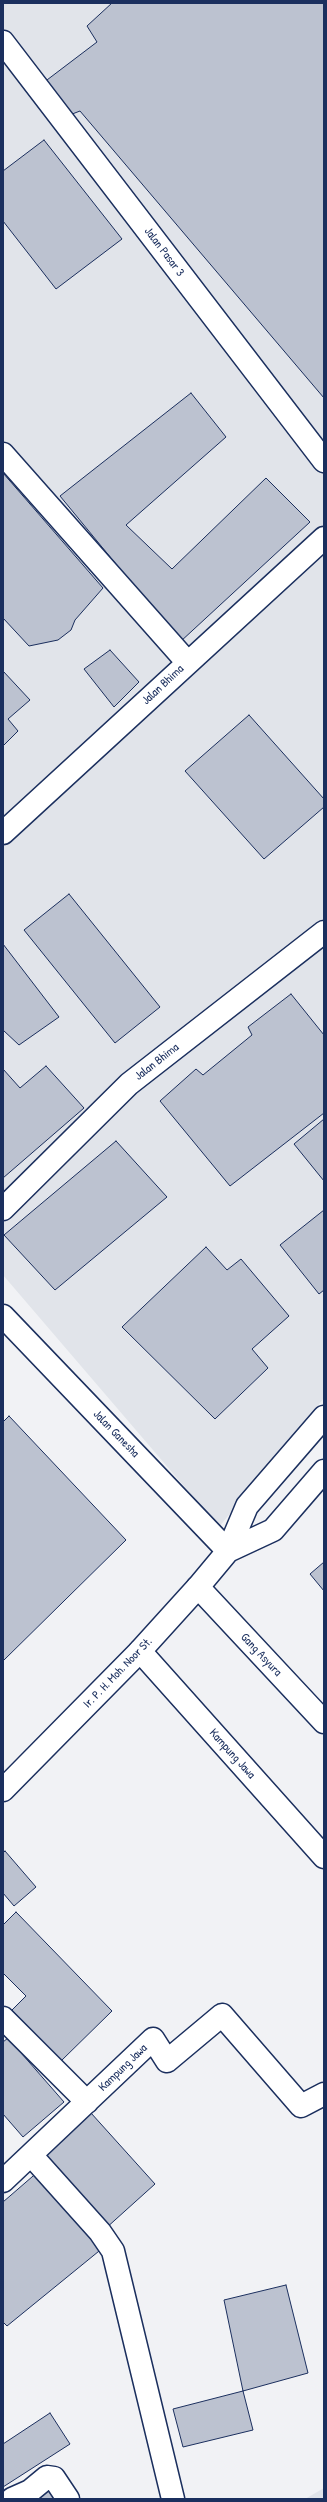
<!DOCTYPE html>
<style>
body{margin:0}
#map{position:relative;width:327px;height:2502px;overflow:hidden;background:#f1f2f5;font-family:"Patrick Hand",sans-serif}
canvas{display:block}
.frame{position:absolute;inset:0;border:4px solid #1b2f5e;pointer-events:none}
</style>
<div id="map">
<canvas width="327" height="2502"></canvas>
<div class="frame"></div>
</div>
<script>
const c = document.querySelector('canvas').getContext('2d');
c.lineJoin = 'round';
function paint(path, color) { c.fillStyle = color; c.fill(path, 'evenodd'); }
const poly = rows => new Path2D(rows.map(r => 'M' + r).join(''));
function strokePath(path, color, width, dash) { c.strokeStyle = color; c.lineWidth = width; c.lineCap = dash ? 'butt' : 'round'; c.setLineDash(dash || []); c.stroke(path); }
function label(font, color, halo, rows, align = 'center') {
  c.font = font + ' "Patrick Hand",sans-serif'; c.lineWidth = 3; c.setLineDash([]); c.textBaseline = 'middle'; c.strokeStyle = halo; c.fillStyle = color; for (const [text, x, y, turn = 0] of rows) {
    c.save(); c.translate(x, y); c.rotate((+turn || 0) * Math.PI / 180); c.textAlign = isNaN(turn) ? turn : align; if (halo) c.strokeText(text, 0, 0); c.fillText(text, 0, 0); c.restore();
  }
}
const built = poly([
 [3,3,324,3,324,1398,219,1527,3,1275],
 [324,2488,324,2499,305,2499]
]);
const building = poly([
 [112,3,324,3,324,398,80,111,67,116,43,83,97,42,87,26,112,3],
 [44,140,122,239,56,289,3,221,3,171,44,140],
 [191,393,226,437,126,525,172,569,266,478,310,522,180,642,60,496,191,393],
 [3,473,103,588,75,620,71,630,58,640,29,646,3,618,3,473],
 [110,650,139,682,114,707,84,669,110,650],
 [3,671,30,700,8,719,18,731,3,746,3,671],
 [249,715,324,799,324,807,264,859,185,771,249,715],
 [69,894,160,1007,115,1043,24,930,69,894],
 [3,944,59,1017,19,1045,3,1030,3,944],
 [291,994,324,1035,324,1113,230,1186,160,1101,196,1069,203,1075,252,1035,248,1027,291,994],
 [46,1066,84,1108,3,1178,3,1069,20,1088,46,1066],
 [324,1119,324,1181,294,1144,324,1119],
 [116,1141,167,1197,55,1290,4,1235,116,1141],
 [324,1210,324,1290,319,1294,280,1245,324,1210],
 [206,1247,227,1270,241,1259,289,1316,252,1349,268,1368,215,1419,122,1327,206,1247],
 [9,1416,126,1540,3,1661,3,1422,9,1416],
 [324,1562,324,1591,310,1574,324,1562],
 [5,1851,36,1887,14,1906,3,1893,3,1853,5,1851],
 [16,1912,112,2011,61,2061,12,2010,26,1996,3,1973,3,1925,16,1912],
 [8,2038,64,2102,23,2137,3,2114,3,2042,8,2038],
 [91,2113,155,2184,105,2229,41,2158,91,2113],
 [40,2170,104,2247,7,2326,3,2322,3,2202,40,2170],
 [286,2285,308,2373,243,2391,224,2300,286,2285],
 [243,2391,253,2430,183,2447,173,2409,243,2391],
 [50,2413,70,2444,3,2487,3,2444,50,2413],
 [51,2488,58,2499,35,2499,51,2488]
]);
const minor = poly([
 [3,42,324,461],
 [3,454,188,663],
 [3,833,324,538],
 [3,1209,129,1084,324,932],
 [198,1587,324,1722],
 [140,1651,324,1857],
 [3,2018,87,2102],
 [31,2155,100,2232,113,2251,173,2499],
 [3,2181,153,2039,167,2061,222,2015,301,2106,324,2094],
 [12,2499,30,2491,47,2477,54,2478,68,2499]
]);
const tertiary = poly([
 [3,1316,228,1551],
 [228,1551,273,1530,324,1471],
 [3,1790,140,1651,198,1587,228,1551,247,1506,324,1417]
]);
const streetNames = [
 ["Jalan Pasar 3",164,252,53],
 ["Jalan Bhima",163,685,-43],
 ["Jalan Bhima",157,1062,-38],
 ["Jalan Ganesha",116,1434,46],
 ["Gang Asyura",261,1655,47],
 ["Ir. P. H. Moh. Noor St.",118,1673,-46],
 ["Kampung Jawa",232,1754,48],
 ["Kampung Jawa",123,2068,-44]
];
paint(built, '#e1e4ea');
paint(building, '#bcc2d0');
strokePath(building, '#1b2f5e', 1);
strokePath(minor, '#1b2f5e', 25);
strokePath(tertiary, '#1b2f5e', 25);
strokePath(minor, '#fff', 22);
strokePath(tertiary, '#fff', 22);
label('12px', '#1b2f5e', '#fff', streetNames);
</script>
